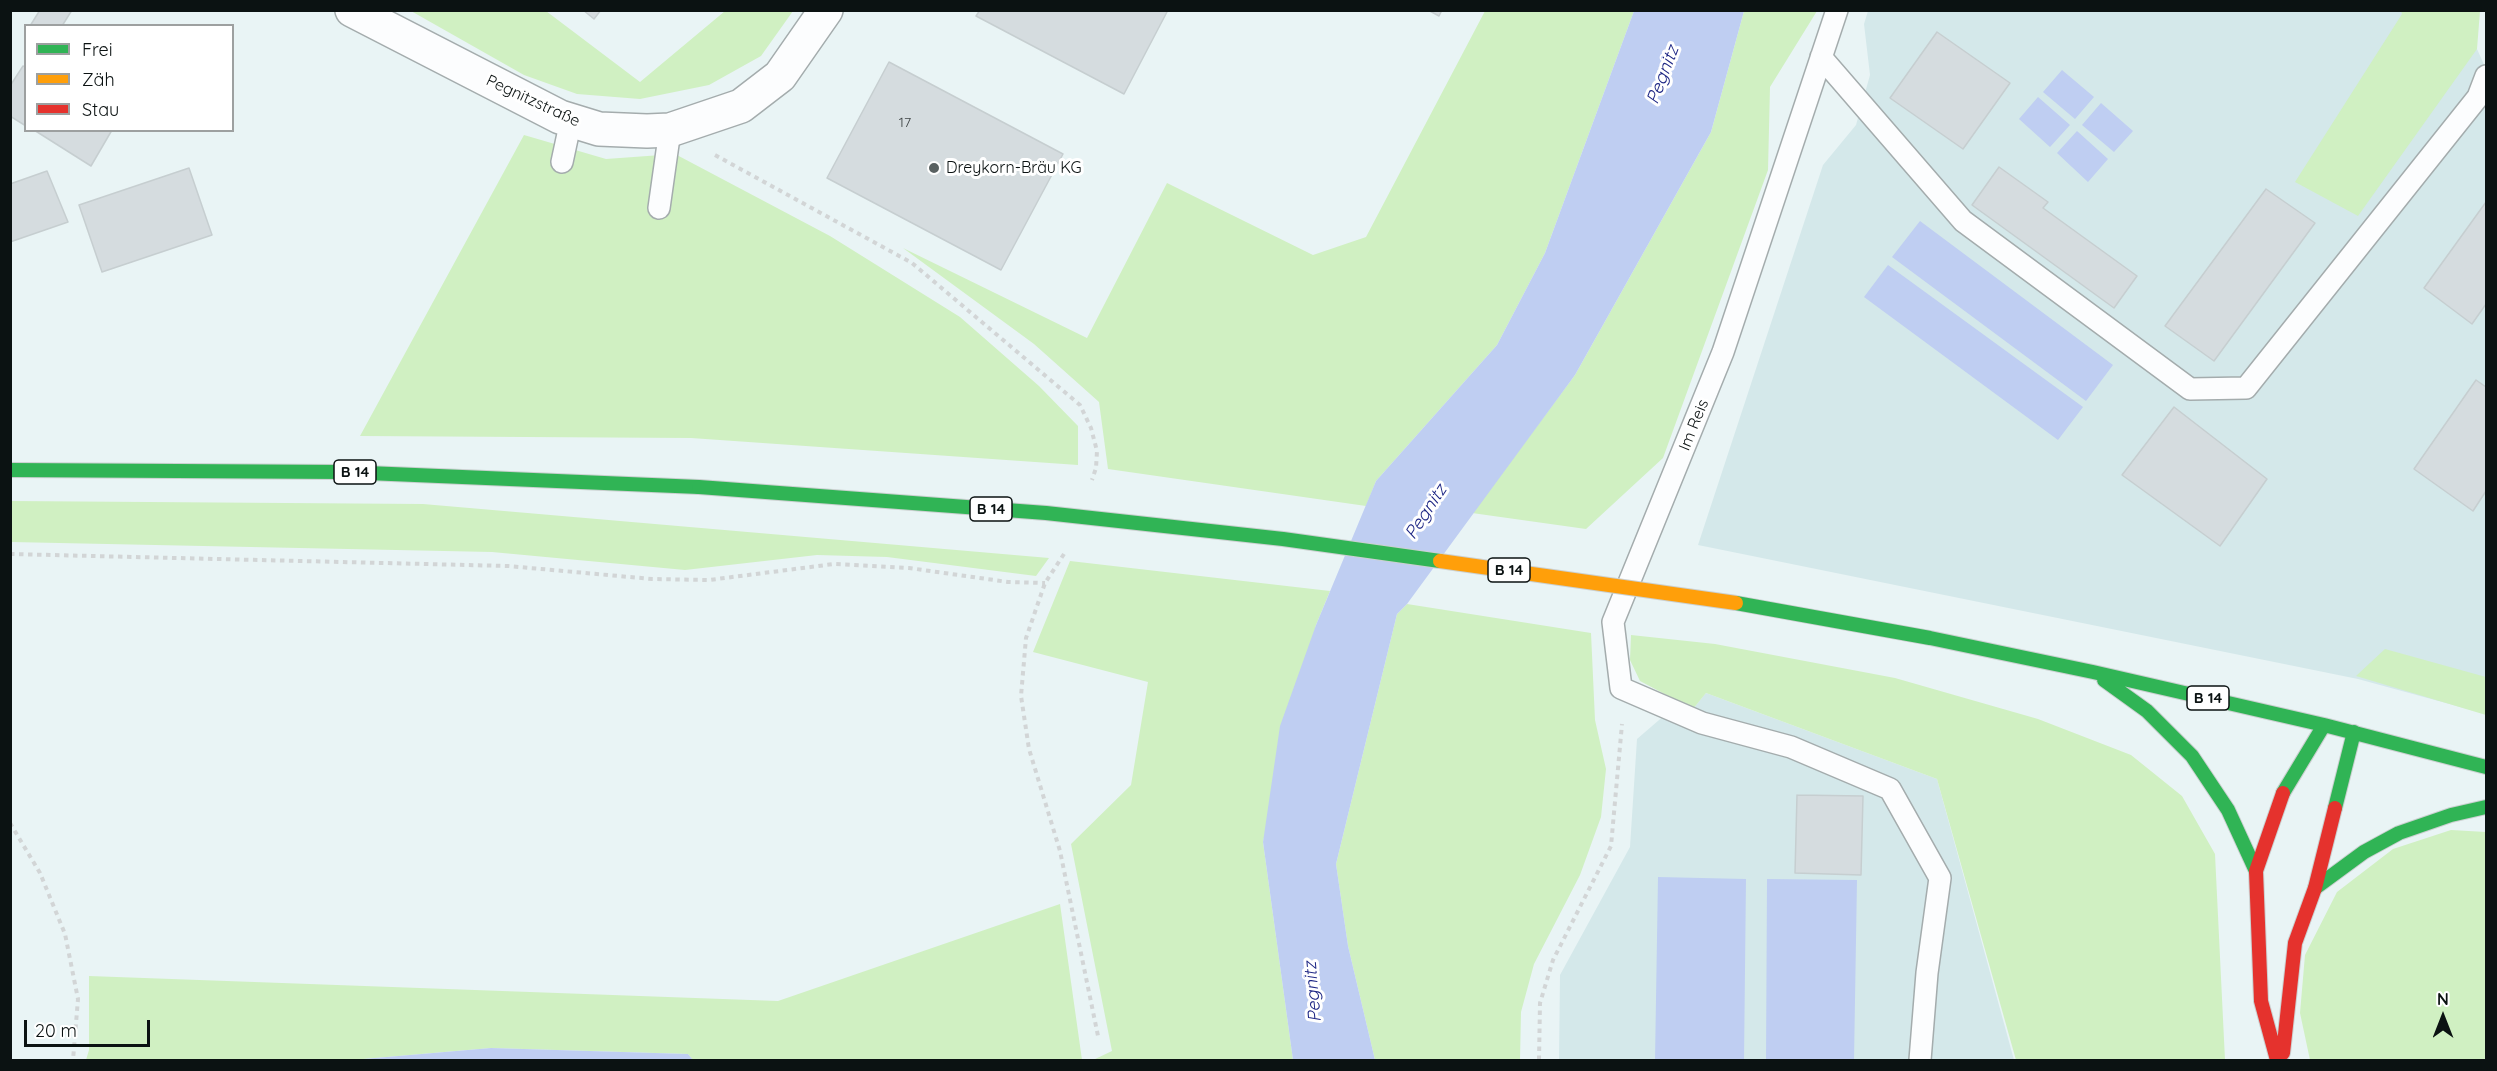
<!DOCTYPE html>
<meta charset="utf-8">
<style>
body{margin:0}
#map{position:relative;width:2497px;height:1071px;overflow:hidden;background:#e9f4f5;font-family:Quicksand,sans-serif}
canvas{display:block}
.frame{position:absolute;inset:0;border:12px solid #0b1212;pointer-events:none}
.legend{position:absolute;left:24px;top:24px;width:210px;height:108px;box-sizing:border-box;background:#fff;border:2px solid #9da0a0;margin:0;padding:8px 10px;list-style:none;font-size:18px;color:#0b1212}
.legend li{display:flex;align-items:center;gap:12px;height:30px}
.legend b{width:30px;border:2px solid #9da0a0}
.north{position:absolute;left:2413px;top:987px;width:60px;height:60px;-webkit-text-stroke:4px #fff;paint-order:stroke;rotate:0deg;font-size:16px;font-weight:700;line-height:24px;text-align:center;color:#0b1212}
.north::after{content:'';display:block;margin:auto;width:21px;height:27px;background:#0b1212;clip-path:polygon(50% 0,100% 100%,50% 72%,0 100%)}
.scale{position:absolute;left:24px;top:1020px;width:126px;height:27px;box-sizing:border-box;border:3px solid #0b1212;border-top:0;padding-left:8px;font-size:18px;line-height:21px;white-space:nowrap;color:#0b1212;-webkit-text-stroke:4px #fff;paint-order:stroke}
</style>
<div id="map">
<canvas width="2497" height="1071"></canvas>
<div class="frame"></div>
<ul class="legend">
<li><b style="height:8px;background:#30b455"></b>Frei</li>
<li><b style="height:8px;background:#ff9f0a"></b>Zäh</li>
<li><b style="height:8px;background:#e5322d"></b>Stau</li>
</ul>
<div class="north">N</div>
<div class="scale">20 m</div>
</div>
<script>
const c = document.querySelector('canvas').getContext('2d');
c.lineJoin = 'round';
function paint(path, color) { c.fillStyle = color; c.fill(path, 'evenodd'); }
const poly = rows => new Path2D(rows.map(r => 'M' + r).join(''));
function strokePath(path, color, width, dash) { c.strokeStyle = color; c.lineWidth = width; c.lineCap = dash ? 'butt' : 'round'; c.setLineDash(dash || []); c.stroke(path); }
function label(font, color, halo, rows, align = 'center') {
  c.font = font + ' Quicksand,sans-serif'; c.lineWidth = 6; c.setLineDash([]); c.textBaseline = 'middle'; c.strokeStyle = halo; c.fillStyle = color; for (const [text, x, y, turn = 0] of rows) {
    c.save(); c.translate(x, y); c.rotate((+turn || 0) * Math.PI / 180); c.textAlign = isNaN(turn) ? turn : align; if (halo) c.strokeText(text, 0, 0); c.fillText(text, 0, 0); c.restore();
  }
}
const built = poly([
 [1868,11,2446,11,2477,49,2486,69,2486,714,2358,679,1698,545,1823,165,1856,125,1870,75,1864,24],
 [1706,693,1937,779,2014,1060,1559,1060,1560,975,1630,847,1637,739,1666,714,1683,721]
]);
const green = poly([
 [411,11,546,11,640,82,725,11,793,11,761,56,709,85,640,99,577,94,524,75],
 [1485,11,1634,11,1545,253,1497,345,1376,481,1366,506,1108,469,1099,402,1034,344,903,248,1087,338,1167,183,1313,255,1366,237],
 [1744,11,1817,11,1770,87,1768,170,1663,458,1586,529,1472,513,1575,375,1711,132],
 [2401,11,2480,11,2477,49,2358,216,2295,182,2402,14],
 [524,135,606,159,675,154,830,236,960,317,1039,386,1078,426,1078,465,691,438,360,436],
 [11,501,423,504,1049,558,1036,576,887,557,817,555,685,570,492,552,11,542],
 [1070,561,1330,591,1316,625,1263,842,1293,1060,1093,1060,1112,1051,1071,844,1131,785,1148,682,1033,652],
 [1407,604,1591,633,1595,720,1606,769,1601,817,1580,875,1534,964,1521,1012,1520,1060,1375,1060,1348,946,1336,864,1397,614],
 [1631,635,1715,644,1895,678,2038,719,2131,755,2182,796,2215,854,2225,1060,2016,1060,1937,779,1706,693,1693,709,1640,681,1630,660],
 [2385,649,2486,677,2486,715,2356,676],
 [2451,830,2486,832,2486,1060,2310,1060,2300,1013,2305,955,2337,892,2393,849],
 [1060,904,1082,1060,693,1060,688,1054,491,1048,352,1060,86,1060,89,1050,89,976,778,1001]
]);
const water = poly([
 [1634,11,1744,11,1711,132,1575,375,1407,604,1397,614,1336,864,1348,946,1375,1060,1293,1060,1263,842,1280,726,1316,625,1376,481,1497,345,1545,253],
 [2062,70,2094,97,2075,119,2043,92],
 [2038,97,2070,125,2050,147,2019,119],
 [2101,103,2133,131,2114,152,2082,125],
 [2077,131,2108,159,2088,182,2057,153],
 [1920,221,2113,365,2086,401,1892,257],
 [1888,265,2083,407,2058,440,1864,297],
 [1658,877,1746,879,1744,1060,1655,1060],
 [1767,879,1857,880,1854,1060,1766,1060],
 [491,1048,688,1054,693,1060,352,1060]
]);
const building = poly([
 [40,10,72,10,62,26,30,26,40,10],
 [583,10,601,10,594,19,583,10],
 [980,10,1168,10,1124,94,976,16,980,10],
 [1428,10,1442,10,1439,16,1428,10],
 [1937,32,2010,83,1963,149,1890,98,1937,32],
 [889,62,1063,154,1001,270,827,178,889,62],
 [23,66,26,67,26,126,10,116,10,86,23,66],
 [34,130,112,130,91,166,34,130],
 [1999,167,2048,202,2043,208,2137,276,2114,308,1972,205,1999,167],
 [189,168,212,235,102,272,79,205,189,168],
 [47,171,68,222,10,242,10,184,47,171],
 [2266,189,2315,223,2214,361,2165,326,2266,189],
 [2486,202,2486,304,2472,324,2424,288,2486,202],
 [2476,380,2486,387,2486,491,2473,511,2414,469,2476,380],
 [2174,407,2267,479,2220,546,2122,475,2174,407],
 [1797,795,1863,796,1861,875,1795,873,1797,795]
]);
const path = poly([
 [715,155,912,263,1080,405,1091,428,1097,451,1096,468,1092,480],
 [10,554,508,566,652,579,709,580,834,564,909,568,1008,582,1045,583],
 [1064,554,1045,583,1026,638,1021,696,1029,749,1060,851,1098,1036],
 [10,823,40,873,65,934,78,999,73,1060],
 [1539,1060,1540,1003,1553,960,1611,846,1622,724]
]);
const lane = poly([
 [1837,10,1723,352,1613,622,1621,688,1702,723,1791,747,1890,789,1940,878,1927,973,1920,1060],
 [1821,57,1963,221,2190,389,2246,388,2478,97,2486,76],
 [562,162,571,120],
 [659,208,670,130]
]);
const street = poly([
 [352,10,560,117,599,129,647,131,670,130,741,106,780,76,826,10]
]);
const fast = poly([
 [10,470,344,472,699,487],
 [1736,603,1930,638,2093,672,2324,725,2486,767],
 [2104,680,2147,711,2192,756,2228,810,2256,871],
 [2283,793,2324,725],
 [2335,808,2354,732],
 [2315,888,2364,852,2399,833,2451,815,2486,807]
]);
const jam = poly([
 [2283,1053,2295,943,2315,888,2335,808],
 [2277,1060,2261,1001,2256,871,2283,793]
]);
const fastBridge = poly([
 [699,487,1046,513,1283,539,1440,561]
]);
const slowBridge = poly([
 [1440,561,1736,603]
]);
const markers = [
 [934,168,6,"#596161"]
];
const numberNames = [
 ["17",905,123]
];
const shields = [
 [355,472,42],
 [991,509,42],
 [1509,570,42],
 [2208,698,42]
];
const shieldNames = [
 ["B 14",355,472],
 ["B 14",991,509],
 ["B 14",1509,570],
 ["B 14",2208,698]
];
const streetNames = [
 ["Pegnitzstraße",533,101,25],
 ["Im Reis",1694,425,-68]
];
const poiNames = [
 ["Dreykorn-Bräu KG",946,168]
];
const waterNames = [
 ["Pegnitz",1663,75,-69],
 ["Pegnitz",1426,512,-57],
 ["Pegnitz",1313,992,-95]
];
paint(built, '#d4e8ea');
paint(green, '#d0f0c2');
paint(water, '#bfcef2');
paint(building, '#d5dcdf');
strokePath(building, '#c6ced0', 1.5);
strokePath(lane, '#a4acad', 24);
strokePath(street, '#a4acad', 36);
strokePath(fast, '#cbd0d0', 16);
strokePath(jam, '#cbd0d0', 16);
strokePath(path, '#d2d5d6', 4, [4.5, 4.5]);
strokePath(lane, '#fcfdfe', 21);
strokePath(street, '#fcfdfe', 33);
strokePath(fast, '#30b455', 14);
strokePath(jam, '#e5322d', 14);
strokePath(fastBridge, '#cbd0d0', 16, []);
strokePath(slowBridge, '#cbd0d0', 16, []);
strokePath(fastBridge, '#30b455', 14);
strokePath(slowBridge, '#ff9f0a', 14);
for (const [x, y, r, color] of markers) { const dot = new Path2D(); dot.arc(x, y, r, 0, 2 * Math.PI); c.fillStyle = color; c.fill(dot); strokePath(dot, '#fff', 2); }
label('14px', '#3e4445', null, numberNames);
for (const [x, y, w] of shields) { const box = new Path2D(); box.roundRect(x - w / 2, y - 12, w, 24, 4.5); c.fillStyle = '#fff'; c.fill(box); strokePath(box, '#0b1212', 1.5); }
label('bold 15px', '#0b1212', null, shieldNames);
label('16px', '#0b1212', '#fff', streetNames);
label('16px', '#0b1212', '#fff', poiNames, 'left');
label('italic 18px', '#1c2584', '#fff', waterNames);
</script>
